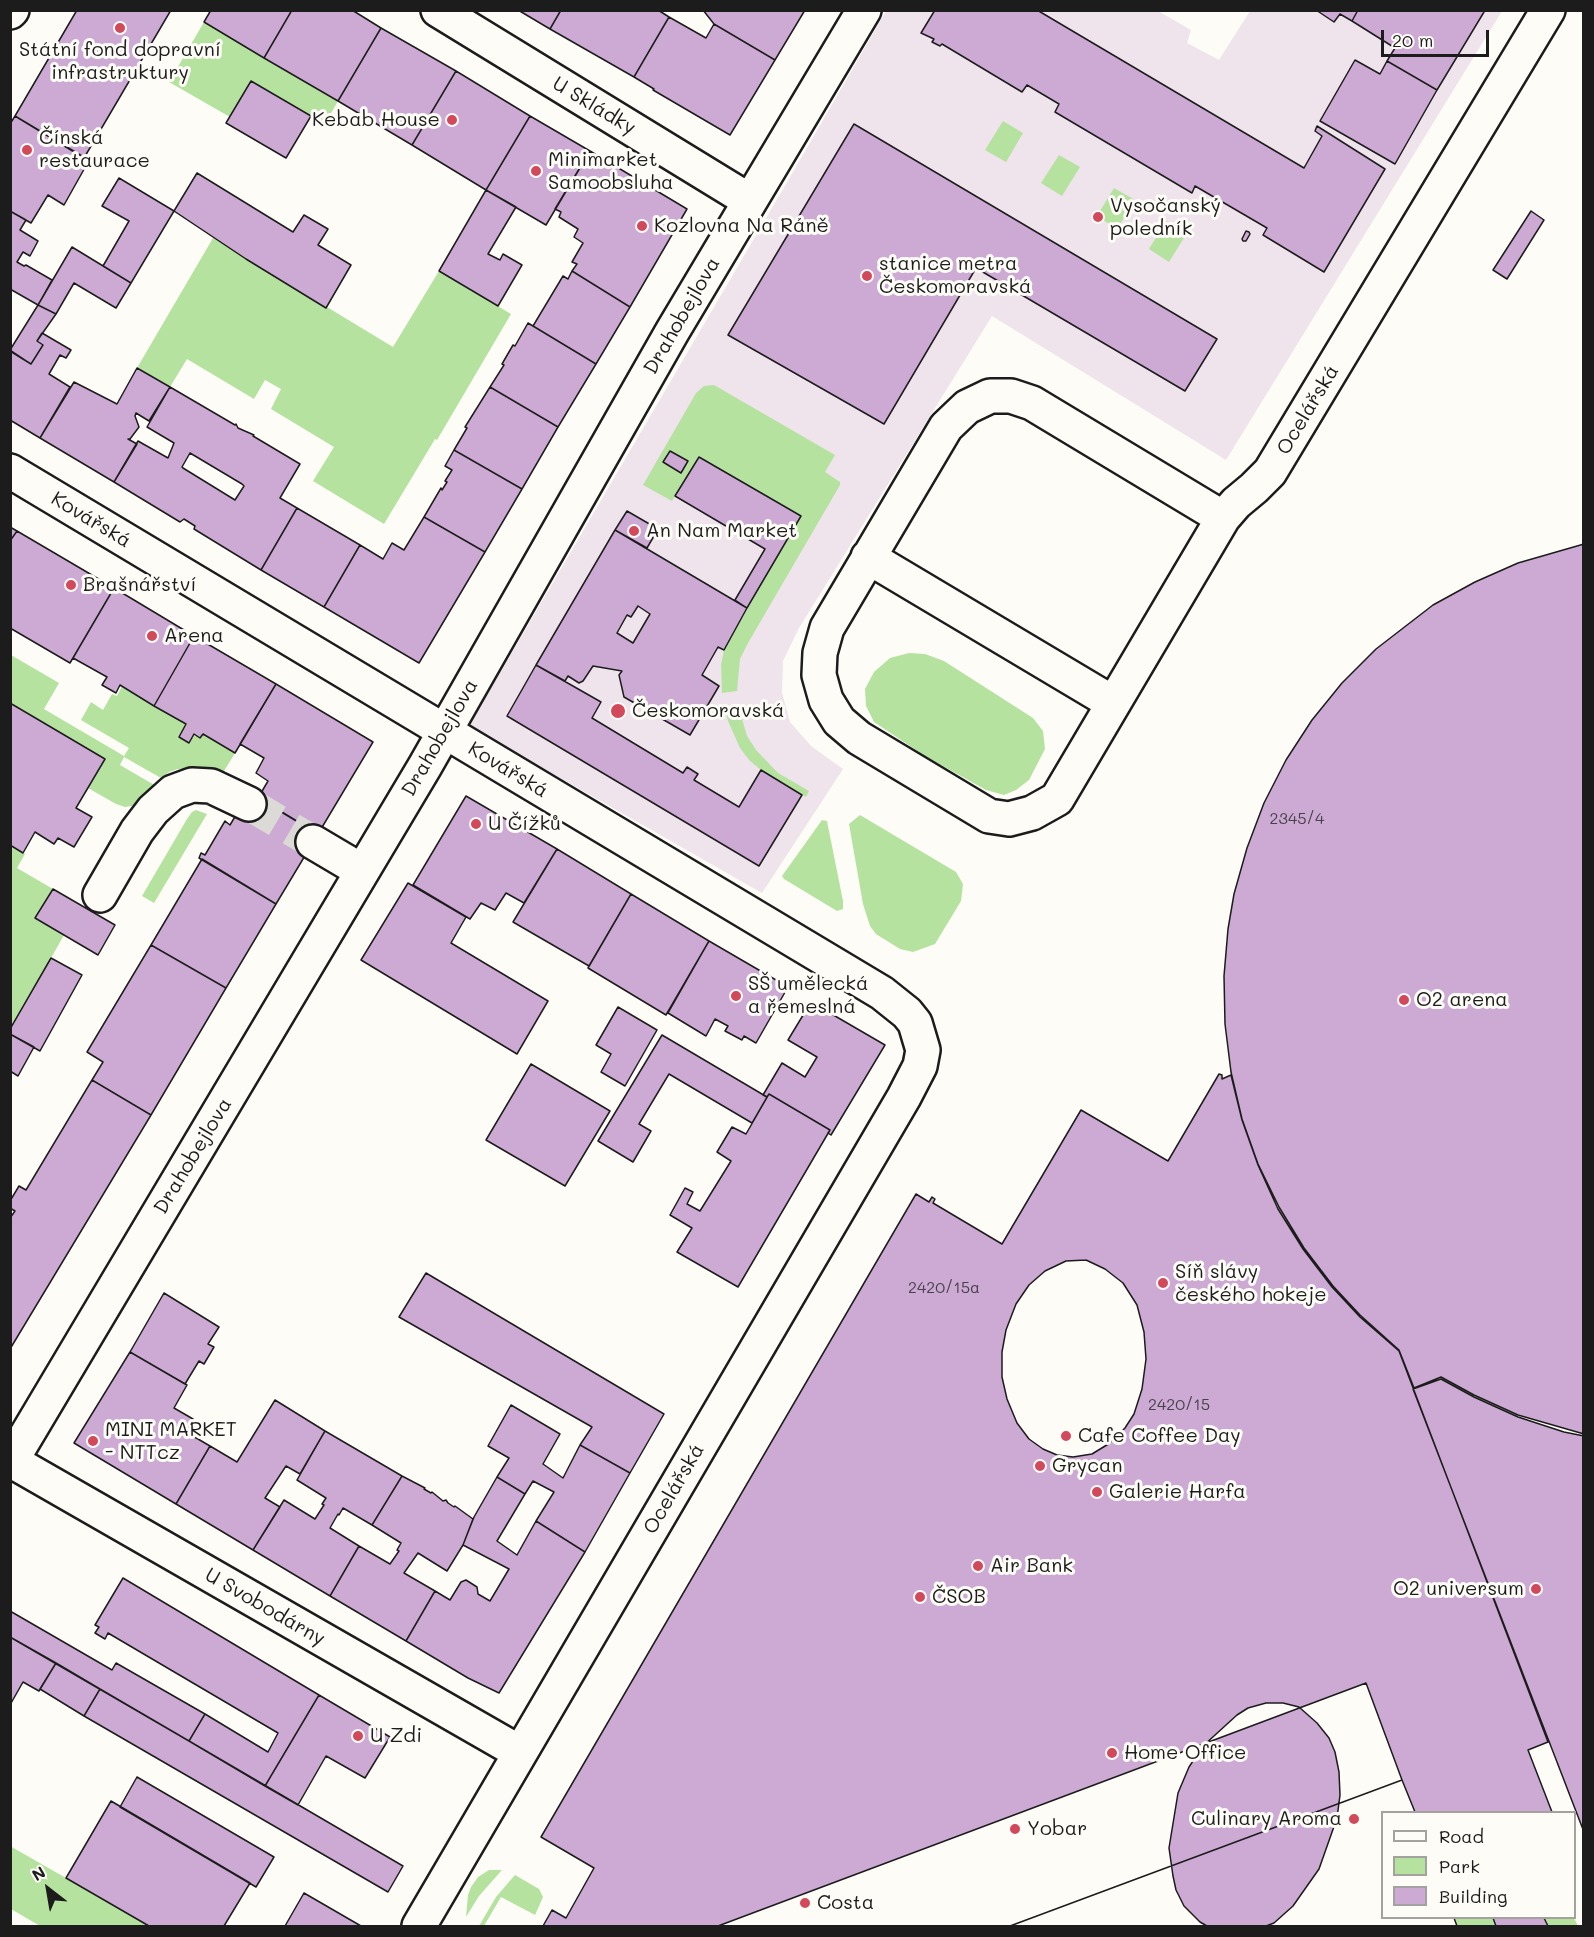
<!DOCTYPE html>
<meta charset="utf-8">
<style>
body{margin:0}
#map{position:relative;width:1594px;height:1937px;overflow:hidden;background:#fdfcf7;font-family:Mali,sans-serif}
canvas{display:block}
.frame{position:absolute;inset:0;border:12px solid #1c1c1c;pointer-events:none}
.legend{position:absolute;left:1381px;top:1811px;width:195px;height:108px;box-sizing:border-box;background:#fdfcf7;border:2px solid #a3a29f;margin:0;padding:8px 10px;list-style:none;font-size:18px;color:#1c1c1c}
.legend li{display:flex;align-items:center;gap:12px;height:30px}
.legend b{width:30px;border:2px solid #a3a29f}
.north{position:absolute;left:18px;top:1859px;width:60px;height:60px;-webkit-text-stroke:4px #fdfcf7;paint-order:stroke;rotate:329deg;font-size:16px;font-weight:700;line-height:24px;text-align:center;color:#1c1c1c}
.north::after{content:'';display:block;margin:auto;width:21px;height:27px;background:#1c1c1c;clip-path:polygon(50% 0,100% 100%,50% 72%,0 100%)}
.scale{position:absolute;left:1381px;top:30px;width:108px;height:27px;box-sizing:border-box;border:3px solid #1c1c1c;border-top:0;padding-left:8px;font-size:18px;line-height:21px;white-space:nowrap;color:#1c1c1c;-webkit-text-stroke:4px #fdfcf7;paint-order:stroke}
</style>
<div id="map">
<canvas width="1594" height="1937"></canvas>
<div class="frame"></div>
<ul class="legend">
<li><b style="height:8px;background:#fdfcf7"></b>Road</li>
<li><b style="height:16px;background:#b6e2a0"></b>Park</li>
<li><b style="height:16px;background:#cdaad4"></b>Building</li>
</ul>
<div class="north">N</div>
<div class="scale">20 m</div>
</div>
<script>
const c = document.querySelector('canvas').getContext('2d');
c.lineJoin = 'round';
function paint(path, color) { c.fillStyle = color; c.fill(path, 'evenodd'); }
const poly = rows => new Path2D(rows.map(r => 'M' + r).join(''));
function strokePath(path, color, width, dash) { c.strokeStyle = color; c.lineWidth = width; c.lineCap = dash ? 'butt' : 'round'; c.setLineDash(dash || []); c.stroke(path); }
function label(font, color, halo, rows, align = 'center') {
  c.font = font + ' Mali,sans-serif'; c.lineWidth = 6; c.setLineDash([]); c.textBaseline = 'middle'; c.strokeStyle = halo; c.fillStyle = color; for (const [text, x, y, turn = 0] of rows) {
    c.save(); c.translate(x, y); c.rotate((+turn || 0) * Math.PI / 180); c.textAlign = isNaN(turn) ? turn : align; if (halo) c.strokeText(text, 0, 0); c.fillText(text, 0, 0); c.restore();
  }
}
const built = poly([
 [886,11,1158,11,1191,30,1187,43,1219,60,1250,11,1502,11,1226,460,992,316,799,628,783,661,782,693,790,722,811,746,843,769,762,893,469,726,793,172]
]);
const green = poly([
 [204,22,338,101,325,124,251,81,230,117,169,82],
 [1003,121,1023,133,1006,162,985,150],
 [1059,155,1080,167,1062,196,1041,183],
 [1114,188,1135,200,1117,229,1097,216],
 [1166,221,1187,233,1169,262,1149,249],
 [213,238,393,347,439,271,511,314,437,440,435,439,384,524,313,481,334,447,271,409,281,389,265,380,254,399,187,359,170,387,137,368],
 [714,385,835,455,825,472,840,482,840,485,748,643,740,659,737,691,722,693,721,665,724,650,801,516,699,457,672,501,643,485,696,393,704,386],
 [670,451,688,462,681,473,663,462],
 [909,653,925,654,944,661,1033,718,1043,731,1045,749,1029,780,1016,790,1004,795,986,790,925,756,874,722,866,706,865,689,874,672,890,658],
 [11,655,59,683,44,709,124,756,129,748,81,720,91,702,103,710,112,694,117,696,122,686,186,724,179,737,189,743,194,734,200,738,203,734,235,753,221,776,201,770,178,769,169,772,161,778,124,757,120,765,156,786,137,805,125,807,116,804,88,788,105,759,11,703],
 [738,705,747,736,756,750,778,773,809,791,806,797,761,770,750,761,740,748,728,721,725,708],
 [196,810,207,814,154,903,142,896,187,819,192,812],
 [860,815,956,872,963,884,961,901,935,944,913,952,900,949,876,934,870,926,863,904,849,824],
 [822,820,827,821,843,901,843,909,837,911,784,879,782,876],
 [11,845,25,854,17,868,53,889,36,918,64,935,11,1029],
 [10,1846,66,1878,149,1926,40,1926,11,1909],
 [489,1870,502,1870,479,1896,466,1917,468,1895,471,1887,478,1877],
 [515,1875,539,1889,543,1897,535,1915,501,1897,484,1926,479,1926,496,1897],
 [1454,1918,1493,1918,1496,1926,1457,1926],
 [1544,1918,1574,1918,1578,1926,1548,1926]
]);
const building = poly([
 [77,10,171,10,84,158,15,116,77,10],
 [211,10,292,10,264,58,204,22,211,10],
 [292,10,352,10,381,28,338,101,264,58,292,10],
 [518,10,561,10,550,29,518,10],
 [561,10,658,10,669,17,634,77,550,29,561,10],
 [703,10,805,10,775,60,714,24,703,10],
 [935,10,1037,10,1304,168,1322,136,1315,131,1317,126,1385,169,1324,272,1263,235,1267,228,1195,186,1192,193,1055,112,1059,104,1027,85,1022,92,942,44,940,46,932,42,934,39,921,33,935,10],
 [1316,10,1358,10,1352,21,1340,14,1334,22,1316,10],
 [1358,10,1482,10,1484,12,1437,90,1387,61,1395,48,1352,21,1358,10],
 [669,17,706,38,714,24,775,60,730,135,653,90,654,89,634,77,669,17],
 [381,28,456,71,412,145,338,101,381,28],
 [1355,60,1380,74,1387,61,1437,90,1395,164,1320,121,1355,60],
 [456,71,530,116,486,190,412,145,456,71],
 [251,81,311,116,286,158,226,123,251,81],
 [15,116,92,162,89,166,87,164,64,205,48,195,31,223,10,211,10,124,15,116],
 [530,116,590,151,546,225,486,190,530,116],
 [854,124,1217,339,1185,391,976,268,884,424,728,335,854,124],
 [590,151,687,209,630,307,572,271,577,264,572,262,583,243,574,237,578,229,559,217,561,212,555,209,590,151],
 [197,173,293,232,304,215,328,229,318,245,351,265,326,308,246,259,174,211,197,173],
 [119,178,174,211,131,283,103,266,129,221,102,206,119,178],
 [486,190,516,207,488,254,500,260,503,254,522,265,498,306,439,271,486,190],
 [10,211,26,220,20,230,38,241,30,256,23,252,17,262,24,266,26,265,52,280,38,305,10,289,10,211],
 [1531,211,1544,220,1507,279,1493,270,1531,211],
 [1246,231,1249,232,1250,234,1246,241,1243,241,1242,239,1246,231],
 [72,247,131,283,116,308,74,283,56,314,38,305,72,247],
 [572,271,630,307,596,364,533,326,563,276,568,279,572,271],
 [38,305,56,314,37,341,43,345,31,364,10,350,38,305],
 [528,323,596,364,558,427,490,387,504,365,502,364,513,345,515,346,528,323],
 [42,333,71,350,66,358,60,355,49,374,70,387,40,438,10,420,10,351,31,364,43,345,37,341,42,333],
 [137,368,170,387,149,421,136,413,135,416,139,427,130,439,128,439,137,444,114,482,40,438,74,382,117,404,137,368],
 [170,387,235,425,236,424,238,428,254,435,253,436,300,464,280,498,297,508,261,570,194,529,195,526,184,519,180,522,114,482,138,441,168,458,174,443,147,427,170,387],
 [190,453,242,484,244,486,235,500,183,468,182,467,190,453],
 [490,387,558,427,522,489,454,450,467,428,465,427,490,387],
 [454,450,522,489,485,552,424,517,441,488,442,490,447,482,445,481,452,470,445,466,454,450],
 [670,451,688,461,681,473,663,462,670,451],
 [699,457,801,516,747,608,735,600,765,549,675,496,699,457],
 [297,508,360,545,324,607,261,570,297,508],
 [627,511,658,529,647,548,615,530,627,511],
 [424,517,485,552,419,663,324,607,360,545,383,559,392,543,404,550,424,517],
 [10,527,17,531,10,541,10,527],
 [615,530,747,608,724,650,718,647,702,675,719,686,690,735,624,697,619,675,622,671,593,666,583,681,579,683,568,676,565,681,536,665,615,530],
 [638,606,650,614,633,643,617,633,627,615,631,617,638,606],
 [17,531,114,588,70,663,10,628,10,541,17,531],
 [1584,544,1584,1434,1518,1415,1474,1395,1441,1377,1414,1388,1399,1350,1360,1315,1333,1286,1304,1248,1279,1207,1258,1164,1242,1119,1231,1072,1225,1024,1224,976,1228,929,1234,894,1247,848,1264,803,1286,760,1312,720,1342,683,1376,649,1433,605,1475,582,1518,563,1584,544],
 [114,588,194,636,154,706,120,685,116,693,102,685,107,677,73,658,114,588],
 [194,636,276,684,235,753,203,734,200,738,194,734,189,743,179,737,186,724,154,706,194,636],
 [536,665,601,702,592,718,683,773,687,767,698,774,694,780,739,807,761,770,802,795,759,866,507,716,536,665],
 [276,684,373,742,318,834,258,798,268,781,256,773,264,758,240,744,276,684],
 [10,703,105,759,76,808,92,817,74,847,58,838,54,844,35,832,23,853,10,845,10,703],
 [254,795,318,834,276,904,199,858,201,853,205,855,225,821,230,825,239,810,254,795],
 [466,796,557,849,524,903,506,893,495,910,481,903,470,919,413,885,466,796],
 [557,849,636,897,631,894,589,966,513,922,557,849],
 [202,859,276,904,226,988,151,945,202,859],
 [408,883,466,917,451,943,548,1001,517,1054,361,960,408,883],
 [53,889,115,925,98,955,35,918,53,889],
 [631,894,709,941,666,1015,588,968,631,894],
 [709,941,788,987,756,1043,744,1036,742,1040,725,1031,728,1026,715,1019,706,1036,668,1013,709,941],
 [151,945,226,988,151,1115,92,1080,103,1062,87,1052,151,945],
 [51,958,82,975,40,1051,10,1034,10,1029,51,958],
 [811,1002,885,1045,831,1135,828,1133,830,1130,769,1094,767,1097,763,1095,782,1063,805,1077,817,1057,788,1040,811,1002],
 [618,1007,657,1030,625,1086,601,1072,611,1054,596,1045,618,1007],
 [10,1034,34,1047,18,1076,10,1071,10,1034],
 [662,1035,767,1097,752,1123,669,1074,639,1124,651,1131,633,1162,598,1141,662,1035],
 [531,1064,610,1111,565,1186,486,1140,531,1064],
 [1219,1074,1222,1075,1222,1079,1231,1075,1242,1120,1258,1165,1278,1209,1303,1249,1332,1287,1360,1317,1399,1351,1548,1742,1528,1750,1552,1812,1382,1812,1382,1918,1454,1918,1457,1926,543,1926,552,1910,566,1918,594,1868,541,1837,916,1194,929,1202,932,1197,935,1199,933,1203,1002,1244,1081,1110,1168,1161,1219,1074],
 [92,1080,151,1115,10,1349,10,1218,15,1211,10,1208,10,1201,19,1186,26,1190,92,1080],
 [769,1094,830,1130,738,1287,677,1252,692,1228,670,1215,685,1188,693,1192,687,1204,700,1211,731,1161,717,1152,732,1127,746,1134,769,1094],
 [1086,1260,1105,1269,1123,1283,1137,1305,1144,1332,1146,1359,1142,1389,1134,1414,1125,1428,1110,1443,1092,1454,1073,1457,1057,1455,1043,1449,1029,1439,1017,1423,1007,1399,1002,1377,1002,1352,1006,1330,1016,1304,1029,1285,1045,1271,1066,1261,1086,1260],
 [426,1273,664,1414,630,1473,580,1445,592,1427,399,1317,426,1273],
 [164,1293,219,1327,208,1344,214,1347,204,1364,199,1361,185,1384,130,1352,164,1293],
 [130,1352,187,1385,174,1408,193,1419,186,1432,210,1446,176,1504,74,1443,130,1352],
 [1441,1379,1474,1397,1518,1417,1564,1432,1584,1436,1584,1832,1413,1389,1441,1379],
 [275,1400,325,1431,300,1474,286,1466,265,1498,280,1507,253,1550,176,1504,210,1446,237,1462,275,1400],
 [511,1405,560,1434,543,1464,563,1478,580,1445,630,1473,585,1552,536,1521,554,1492,533,1481,525,1494,497,1477,509,1458,488,1446,511,1405],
 [325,1431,402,1476,372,1525,343,1508,339,1515,338,1514,330,1528,359,1546,330,1596,253,1550,284,1500,315,1519,324,1505,322,1504,326,1498,297,1480,325,1431],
 [402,1476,425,1488,424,1489,431,1493,432,1492,443,1501,446,1500,448,1503,454,1507,455,1506,473,1519,463,1545,447,1571,418,1553,404,1573,435,1591,406,1641,330,1596,359,1546,390,1564,399,1551,397,1550,401,1543,372,1525,402,1476],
 [497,1477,525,1494,497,1541,517,1555,536,1521,585,1552,499,1693,468,1678,406,1641,435,1591,450,1600,461,1582,466,1580,477,1587,478,1594,490,1601,509,1569,463,1545,474,1517,497,1477],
 [123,1578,319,1695,265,1786,189,1741,205,1714,268,1752,278,1733,108,1633,105,1639,95,1633,99,1627,95,1625,123,1578],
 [10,1611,112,1670,116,1663,205,1714,189,1741,10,1637,10,1611],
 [10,1637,56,1663,39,1691,23,1682,10,1705,10,1637],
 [56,1663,100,1689,84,1716,40,1689,56,1663],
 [1366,1683,1402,1780,1010,1926,718,1926,1366,1683],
 [100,1689,403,1866,388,1892,84,1716,100,1689],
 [319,1695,390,1737,365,1778,326,1756,298,1805,265,1786,319,1695],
 [1266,1703,1283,1703,1299,1707,1317,1723,1329,1738,1335,1752,1339,1772,1340,1795,1337,1818,1319,1869,1293,1906,1274,1923,1266,1926,1207,1926,1200,1922,1184,1906,1176,1890,1173,1876,1169,1848,1178,1793,1189,1767,1203,1746,1237,1715,1248,1708,1266,1703],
 [137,1777,274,1857,256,1887,120,1807,137,1777],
 [1402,1780,1415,1812,1382,1812,1382,1918,1454,1918,1457,1926,1010,1926,1402,1780],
 [111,1801,250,1883,224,1926,149,1926,66,1878,111,1801],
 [304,1893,361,1926,285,1926,304,1893],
 [1493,1918,1544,1918,1548,1926,1496,1926,1493,1918]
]);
const minorTunnel = poly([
 [249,804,313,842]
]);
const minor = poly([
 [438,10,750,201],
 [10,471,882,993,907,1013,915,1023,923,1050,920,1066,904,1097,419,1926],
 [1223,518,1032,403,1011,396,990,396,967,407,946,427,827,628,820,653,819,675,826,700,839,721,859,738,989,816,1009,819,1032,813,1057,799,1223,518,1236,503,1254,488,1270,472,1548,10],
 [868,557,1113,703],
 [313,842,362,871],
 [100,895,137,831,153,810,173,792,192,785,211,786,249,804],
 [10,1460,519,1752],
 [10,1463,425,766,672,332,864,10]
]);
const major = poly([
 [10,12,12,10]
]);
const markers = [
 [120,28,6,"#d1495b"],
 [452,120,6,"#d1495b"],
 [27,150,6,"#d1495b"],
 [536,171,6,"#d1495b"],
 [1098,217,6,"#d1495b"],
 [642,226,6,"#d1495b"],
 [867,276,6,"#d1495b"],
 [634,531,6,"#d1495b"],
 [71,585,6,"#d1495b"],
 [152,636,6,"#d1495b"],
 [618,711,8,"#d1495b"],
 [476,824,6,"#d1495b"],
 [736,996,6,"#d1495b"],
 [1404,1000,6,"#d1495b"],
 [1163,1283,6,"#d1495b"],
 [1066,1436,6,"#d1495b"],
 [93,1441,6,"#d1495b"],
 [1040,1466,6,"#d1495b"],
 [1097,1492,6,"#d1495b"],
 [978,1566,6,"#d1495b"],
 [1536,1589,6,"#d1495b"],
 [920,1597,6,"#d1495b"],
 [358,1736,6,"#d1495b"],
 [1112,1753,6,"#d1495b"],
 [1354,1819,6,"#d1495b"],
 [1015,1829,6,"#d1495b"],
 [805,1903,6,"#d1495b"]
];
const numberNames = [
 ["2345/4",1297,819],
 ["2420/15a",944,1288],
 ["2420/15",1179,1405]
];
const poiNames = [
 ["Státní fond dopravní",120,50,"center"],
 ["infrastruktury",120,73,"center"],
 ["Kebab House",440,120,"right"],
 ["Čínská",39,138],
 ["restaurace",39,161],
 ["Minimarket",548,160],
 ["Samoobsluha",548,183],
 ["Vysočanský",1110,206],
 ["poledník",1110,229],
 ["Kozlovna Na Ráně",654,226],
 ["stanice metra",879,264],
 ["Českomoravská",879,287],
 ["An Nam Market",646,531],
 ["Brašnářství",83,585],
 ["Arena",164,636],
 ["Českomoravská",632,711],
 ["U Čížků",488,824],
 ["SŠ umělecká",748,984],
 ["a řemeslná",748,1007],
 ["O2 arena",1416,1000],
 ["Síň slávy",1175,1272],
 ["českého hokeje",1175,1295],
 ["MINI MARKET",105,1430],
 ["- NTTcz",105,1453],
 ["Cafe Coffee Day",1078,1436],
 ["Grycan",1052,1466],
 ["Galerie Harfa",1109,1492],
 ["Air Bank",990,1566],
 ["O2 universum",1524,1589,"right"],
 ["ČSOB",932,1597],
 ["U Zdi",370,1736],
 ["Home Office",1124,1753],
 ["Culinary Aroma",1342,1819,"right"],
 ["Yobar",1027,1829],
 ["Costa",817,1903]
];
const streetNames = [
 ["U Skládky",594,106,31],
 ["Drahobejlova",682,316,-60],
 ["Ocelářská",1308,410,-59],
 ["Kovářská",91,520,31],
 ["Drahobejlova",440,738,-60],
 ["Kovářská",508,770,31],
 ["Drahobejlova",193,1156,-59],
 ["Ocelářská",674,1489,-60],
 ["U Svobodárny",265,1607,30]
];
paint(built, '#efe3ec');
paint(green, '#b6e2a0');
paint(building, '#cdaad4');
strokePath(building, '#1c1c1c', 1.5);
strokePath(minorTunnel, '#dbdad6', 33, [33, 16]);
strokePath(minor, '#1c1c1c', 38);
strokePath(major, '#1c1c1c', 38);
strokePath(minor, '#fdfcf7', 33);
strokePath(major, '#fdfcf7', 33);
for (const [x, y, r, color] of markers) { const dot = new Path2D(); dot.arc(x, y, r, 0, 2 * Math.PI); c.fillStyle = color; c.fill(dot); strokePath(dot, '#fdfcf7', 2); }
label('16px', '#48404a', null, numberNames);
label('20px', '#1c1c1c', '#fdfcf7', poiNames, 'left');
label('20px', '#1c1c1c', '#fdfcf7', streetNames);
</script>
